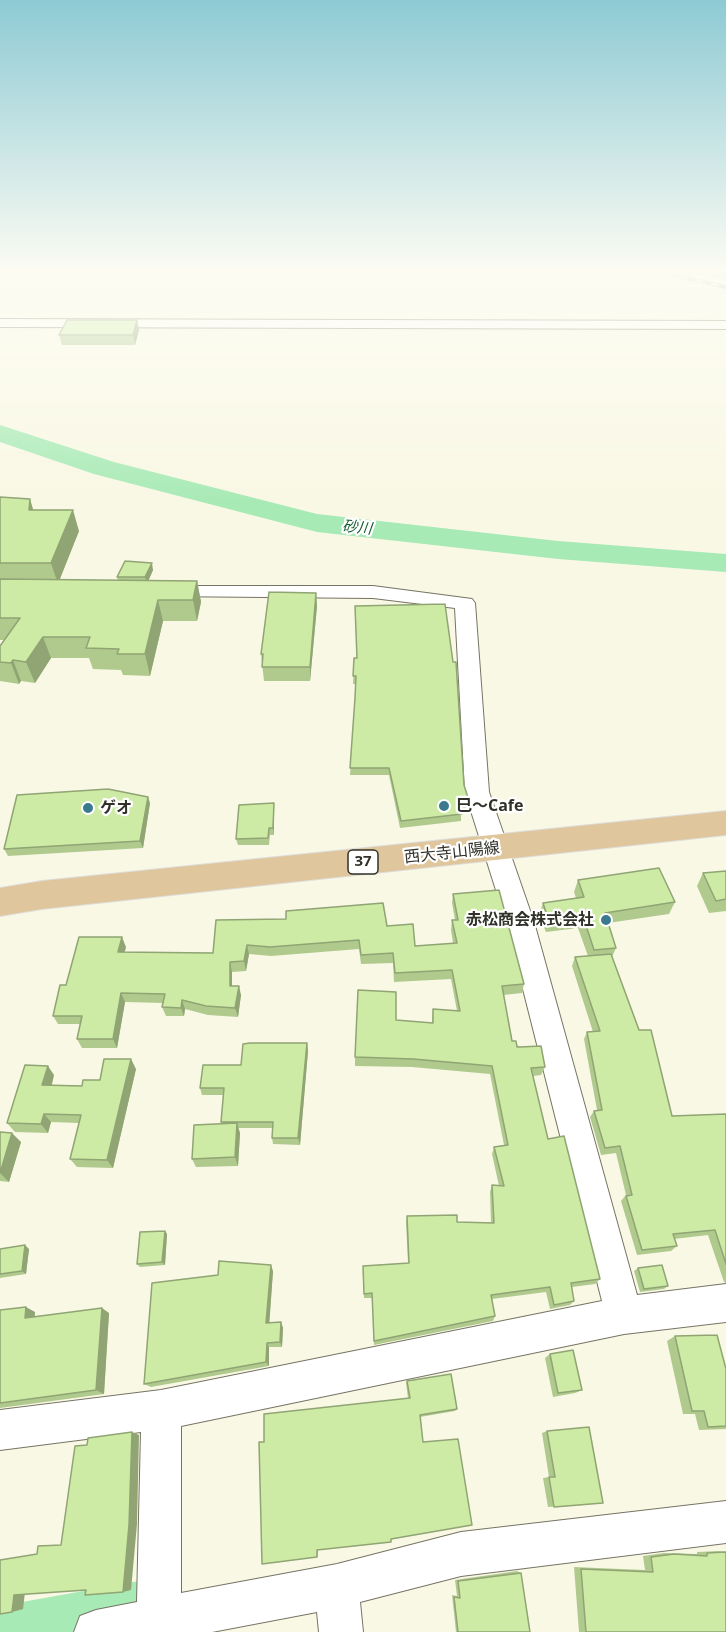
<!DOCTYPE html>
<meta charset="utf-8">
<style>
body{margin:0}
canvas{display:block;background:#f9f8e5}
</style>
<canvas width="726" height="1632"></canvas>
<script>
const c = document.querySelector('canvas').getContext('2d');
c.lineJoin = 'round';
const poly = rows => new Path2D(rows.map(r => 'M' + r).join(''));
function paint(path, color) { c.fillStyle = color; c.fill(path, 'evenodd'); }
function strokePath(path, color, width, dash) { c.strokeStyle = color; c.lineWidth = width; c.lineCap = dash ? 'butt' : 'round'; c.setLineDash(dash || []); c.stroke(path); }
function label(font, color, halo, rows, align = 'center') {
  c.font = font + ' "Open Sans","Noto Sans JP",sans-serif'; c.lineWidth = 4.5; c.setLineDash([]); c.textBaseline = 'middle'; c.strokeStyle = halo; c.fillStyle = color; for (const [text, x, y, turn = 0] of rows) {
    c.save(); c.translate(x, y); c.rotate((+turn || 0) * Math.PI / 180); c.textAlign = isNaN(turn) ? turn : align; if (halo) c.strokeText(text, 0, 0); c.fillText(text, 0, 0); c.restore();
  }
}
const canal = poly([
 [139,1581,154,1587,160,1602,154,1617,139,1623,88,1632,0,1632,0,1606,139,1581]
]);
const river = poly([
 [0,425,114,462,317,514,558,541,726,554,726,572,558,559,317,532,94,474,0,442,0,425]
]);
const minor = poly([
 [0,319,726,321,726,329,0,327,0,319],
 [166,586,373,586,472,599,475,603,489,792,534,922,637,1295,726,1284,726,1322,624,1334,181,1426,181,1593,337,1564,461,1532,726,1501,726,1543,461,1576,360,1602,363,1632,319,1632,317,1612,212,1632,74,1632,80,1616,96,1610,137,1602,141,1432,0,1450,0,1410,161,1390,602,1301,506,922,465,792,455,608,373,598,159,596,156,592,159,588,166,586]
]);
const major = poly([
 [708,273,726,273,726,280,711,276,708,273],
 [726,811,726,835,42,909,0,916,0,888,42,881,726,811]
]);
const rail = poly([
 [664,273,726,287]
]);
const wall = poly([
 [137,320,139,330,135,345,62,345,59,335],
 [0,497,33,510,79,531,59,580,118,581,117,577,153,570,148,581,197,581,201,602,197,621,163,621,150,676,123,675,121,670,93,669,89,658,51,658,35,683,21,681,19,684,0,681,0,646,5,640,0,640],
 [316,593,317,606,310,681,264,681,261,654],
 [354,658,464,785,470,804,469,811,461,812,461,821,400,828,389,775,350,775,355,698,355,684,353,684],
 [150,803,143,848,8,856,4,849],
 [274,803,274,835,270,835,269,845,238,845,236,839],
 [726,871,726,911,709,913,697,886,703,873],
 [578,880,675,902,669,914,608,923,616,948,612,957,672,1116,726,1114,726,1283,724,1282,708,1235,674,1239,677,1246,671,1251,637,1255,621,1201,626,1195,616,1153,601,1155,590,1117,594,1111,597,1110,584,1039,587,1032,593,1032,572,966,575,957,588,956,578,928,546,932,539,915,543,903,576,898,574,892],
 [453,894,524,984,522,993,503,995,512,1041,545,1067,541,1075,533,1076,548,1139,600,1279,595,1284,572,1287,574,1301,570,1305,550,1309,546,1292,492,1299,495,1316,493,1321,374,1345,372,1298,364,1298,363,1266,408,1263,406,1222,407,1216,457,1222,491,1223,490,1192,492,1185,499,1186,492,1154,494,1147,504,1145,490,1074,412,1067,355,1066,355,1057,396,1020,432,1023,433,1009,457,1011,451,979,394,982,393,963,361,964,359,949,271,956,249,954,246,971,232,972,232,986,241,995,238,1017,208,1015,185,1009,184,1016,166,1016,162,1007,163,1003,125,1002,117,1048,82,1048,77,1039,80,1024,58,1024,53,1016,66,985,126,947,124,953,213,953,216,920,387,926,415,946,453,943,451,930,452,920,455,920,452,903],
 [307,1043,308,1051,300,1145,273,1144,272,1138,273,1128,238,1128,240,1133,238,1166,196,1167,192,1159,222,1124,221,1122,224,1095,202,1095,200,1088],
 [136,1069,113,1168,77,1167,70,1159,79,1123,51,1122,48,1133,15,1132,7,1123,54,1075,52,1085,82,1086],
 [0,1132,21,1142,9,1182,0,1181],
 [165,1231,167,1234,165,1265,140,1267,137,1264],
 [0,1249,29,1249,26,1274,0,1278],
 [638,1268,668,1286,664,1289,640,1292,634,1271],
 [273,1271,269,1323,281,1322,283,1328,282,1347,269,1347,269,1366,151,1387,144,1384],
 [0,1310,35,1312,35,1316,109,1313,104,1394,0,1408],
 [675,1336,726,1369,726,1429,699,1430,695,1414,683,1414,667,1341],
 [550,1354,582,1390,575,1393,553,1397,545,1358],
 [407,1381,457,1409,455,1411,420,1417,318,1550,318,1556,317,1557,264,1442,408,1398,406,1383],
 [547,1431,603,1503,548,1507,543,1478,549,1477,542,1433],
 [719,1551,726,1552,726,1632,579,1632,574,1567,645,1570,643,1556,664,1553,697,1554,697,1552],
 [517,1571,521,1573,530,1632,456,1632,452,1595,457,1596,455,1580]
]);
const shadedWall = poly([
 [137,320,139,330,135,345,133,335],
 [30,499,36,519,29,510],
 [73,510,79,531,58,584,51,563],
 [152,563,153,570,147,584,145,577],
 [197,581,201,602,197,621,193,600],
 [316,593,317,606,310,681,310,667],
 [158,600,163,621,150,676,145,654],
 [43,637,51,658,35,683,26,662],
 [13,660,21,681,19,684,11,663],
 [148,797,150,803,143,848,140,841],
 [274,803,274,835,273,828],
 [122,937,126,947,122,962,118,952],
 [247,945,249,954,246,971,244,961],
 [230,962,232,972,232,995,230,986],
 [239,986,241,995,238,1017,235,1008],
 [121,993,125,1002,117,1048,113,1039],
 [182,1000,185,1009,184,1016,181,1008],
 [307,1043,308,1051,300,1145,298,1138],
 [131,1059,136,1069,113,1168,107,1160],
 [48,1066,54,1075,49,1094,42,1085],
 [44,1114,51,1122,48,1133,41,1124],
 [237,1123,240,1133,238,1166,235,1157],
 [12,1133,21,1142,9,1182,0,1173],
 [165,1231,167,1234,165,1265,162,1262],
 [25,1245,29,1249,26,1274,22,1271],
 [271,1265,273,1271,269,1328,266,1323],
 [26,1307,35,1312,34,1323,25,1318],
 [102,1308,109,1313,104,1394,96,1390],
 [281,1322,283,1328,282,1347,280,1342],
 [267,1343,269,1347,269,1366,266,1362],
 [132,1432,139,1435,137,1524,131,1590,123,1592],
 [25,1592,23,1609,12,1612,14,1595]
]);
const building = poly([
 [67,320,137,320,133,335,59,335,67,320],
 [0,497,30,499,29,510,73,510,51,563,0,563,0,497],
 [125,561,152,563,145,577,117,577,125,561],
 [0,579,197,581,193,600,158,600,145,654,117,654,119,649,86,648,90,637,43,637,26,662,13,660,11,663,0,662,0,646,20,618,0,618,0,579],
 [269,592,316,593,310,667,262,667,263,654,261,654,269,592],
 [445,604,453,662,456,662,464,785,470,804,459,805,462,814,401,821,389,768,350,768,355,698,356,676,353,676,354,658,357,658,355,606,445,604],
 [108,789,148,797,140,841,4,849,17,795,108,789],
 [274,803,273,828,269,828,268,838,236,839,239,805,274,803],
 [659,868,675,902,605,913,616,948,594,950,583,916,549,921,543,903,584,897,578,880,659,868],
 [726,871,726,899,716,901,703,873,726,871],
 [499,890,524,984,502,986,512,1041,516,1041,517,1047,520,1047,541,1046,545,1067,531,1068,548,1139,564,1136,600,1279,571,1283,574,1301,554,1305,550,1287,491,1295,495,1316,374,1341,372,1293,364,1294,363,1266,409,1263,407,1216,457,1215,457,1222,494,1223,492,1185,504,1186,494,1147,508,1145,492,1066,413,1059,355,1057,358,990,396,992,396,1020,433,1023,433,1009,460,1011,452,970,395,973,393,953,361,955,359,940,270,947,247,945,244,961,230,962,230,986,239,986,235,1008,206,1006,182,1000,181,1008,162,1007,165,994,121,993,113,1039,77,1039,82,1016,53,1016,60,985,66,985,79,937,122,937,118,952,213,953,216,920,286,919,286,911,383,903,387,926,413,924,415,946,457,943,452,920,458,920,453,894,499,890],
 [611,954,639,1030,651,1030,672,1116,726,1114,726,1264,715,1230,673,1234,677,1246,642,1250,626,1196,632,1195,620,1146,605,1148,594,1111,602,1110,587,1032,600,1031,575,957,611,954],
 [250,1043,307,1043,298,1138,272,1138,273,1122,221,1122,224,1088,200,1088,203,1065,241,1065,243,1044,250,1043],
 [104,1059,131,1059,107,1160,70,1159,81,1115,44,1114,41,1124,7,1123,25,1065,48,1066,42,1085,82,1086,83,1080,100,1080,104,1059],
 [237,1123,235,1157,192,1159,194,1125,237,1123],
 [0,1132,12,1133,0,1173,0,1132],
 [165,1231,162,1262,137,1264,140,1232,165,1231],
 [25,1245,22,1271,0,1274,0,1249,25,1245],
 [219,1261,271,1265,266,1323,281,1322,280,1342,267,1343,266,1362,144,1384,152,1283,218,1275,219,1261],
 [662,1265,668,1286,644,1289,638,1268,662,1265],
 [26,1307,25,1318,102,1308,96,1390,0,1403,0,1310,26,1307],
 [717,1335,726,1369,726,1426,708,1427,704,1411,692,1411,675,1336,717,1335],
 [573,1350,582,1390,558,1393,550,1354,573,1350],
 [451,1374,457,1409,420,1415,423,1442,458,1439,472,1525,391,1539,391,1542,317,1550,317,1557,262,1564,259,1442,264,1442,264,1414,410,1398,407,1381,451,1374],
 [589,1427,603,1503,554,1507,549,1477,555,1477,547,1431,589,1427],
 [132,1432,129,1525,123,1592,85,1595,86,1590,14,1595,12,1612,0,1614,0,1560,37,1554,38,1546,61,1545,75,1446,87,1445,88,1438,132,1432],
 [726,1552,726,1632,586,1632,581,1569,653,1572,651,1557,674,1554,707,1556,707,1553,726,1552],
 [521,1573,530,1632,458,1632,454,1597,460,1598,458,1581,521,1573]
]);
const markers = [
 [444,806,6,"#3b7a8e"],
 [88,808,6,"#3b7a8e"],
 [606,920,6,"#3b7a8e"]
];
const farWaternames = [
 ["砂川",357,528,6]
];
const shields = [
 [363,862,30]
];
const shieldNames = [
 ["37",363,862]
];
const poiNames = [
 ["巳～Cafe",456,806],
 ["ゲオ",100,808],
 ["赤松商会株式会社",594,920,"right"]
];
const streetNames = [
 ["西大寺山陽線",452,853,-6]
];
paint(canal, '#a8eab6');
paint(river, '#a8eab6');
strokePath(minor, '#767464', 2);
strokePath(major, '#dededd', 2);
paint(minor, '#fff');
paint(major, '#dfc69c');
strokePath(rail, '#99988b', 4);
strokePath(rail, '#fff', 2, [8]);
paint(wall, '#b0ca8e');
paint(shadedWall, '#90a474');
paint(building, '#cdeba5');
strokePath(building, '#90a474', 1.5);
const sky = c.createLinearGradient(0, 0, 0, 501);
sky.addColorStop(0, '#8ecad4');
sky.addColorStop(0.54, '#fcfcf3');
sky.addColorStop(1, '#fcfcf300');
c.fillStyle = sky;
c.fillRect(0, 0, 726, 501);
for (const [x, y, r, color] of markers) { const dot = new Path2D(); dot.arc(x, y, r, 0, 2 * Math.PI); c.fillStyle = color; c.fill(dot); strokePath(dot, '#fff', 2); }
label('italic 15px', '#125b2d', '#fff', farWaternames);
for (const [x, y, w] of shields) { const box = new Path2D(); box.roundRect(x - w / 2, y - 12, w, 24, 4.5); c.fillStyle = '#fff'; c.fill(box); strokePath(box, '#31312a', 1.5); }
label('bold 15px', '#31312a', null, shieldNames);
label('bold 16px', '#31312a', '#fff', poiNames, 'left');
label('16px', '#31312a', '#fff', streetNames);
</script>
